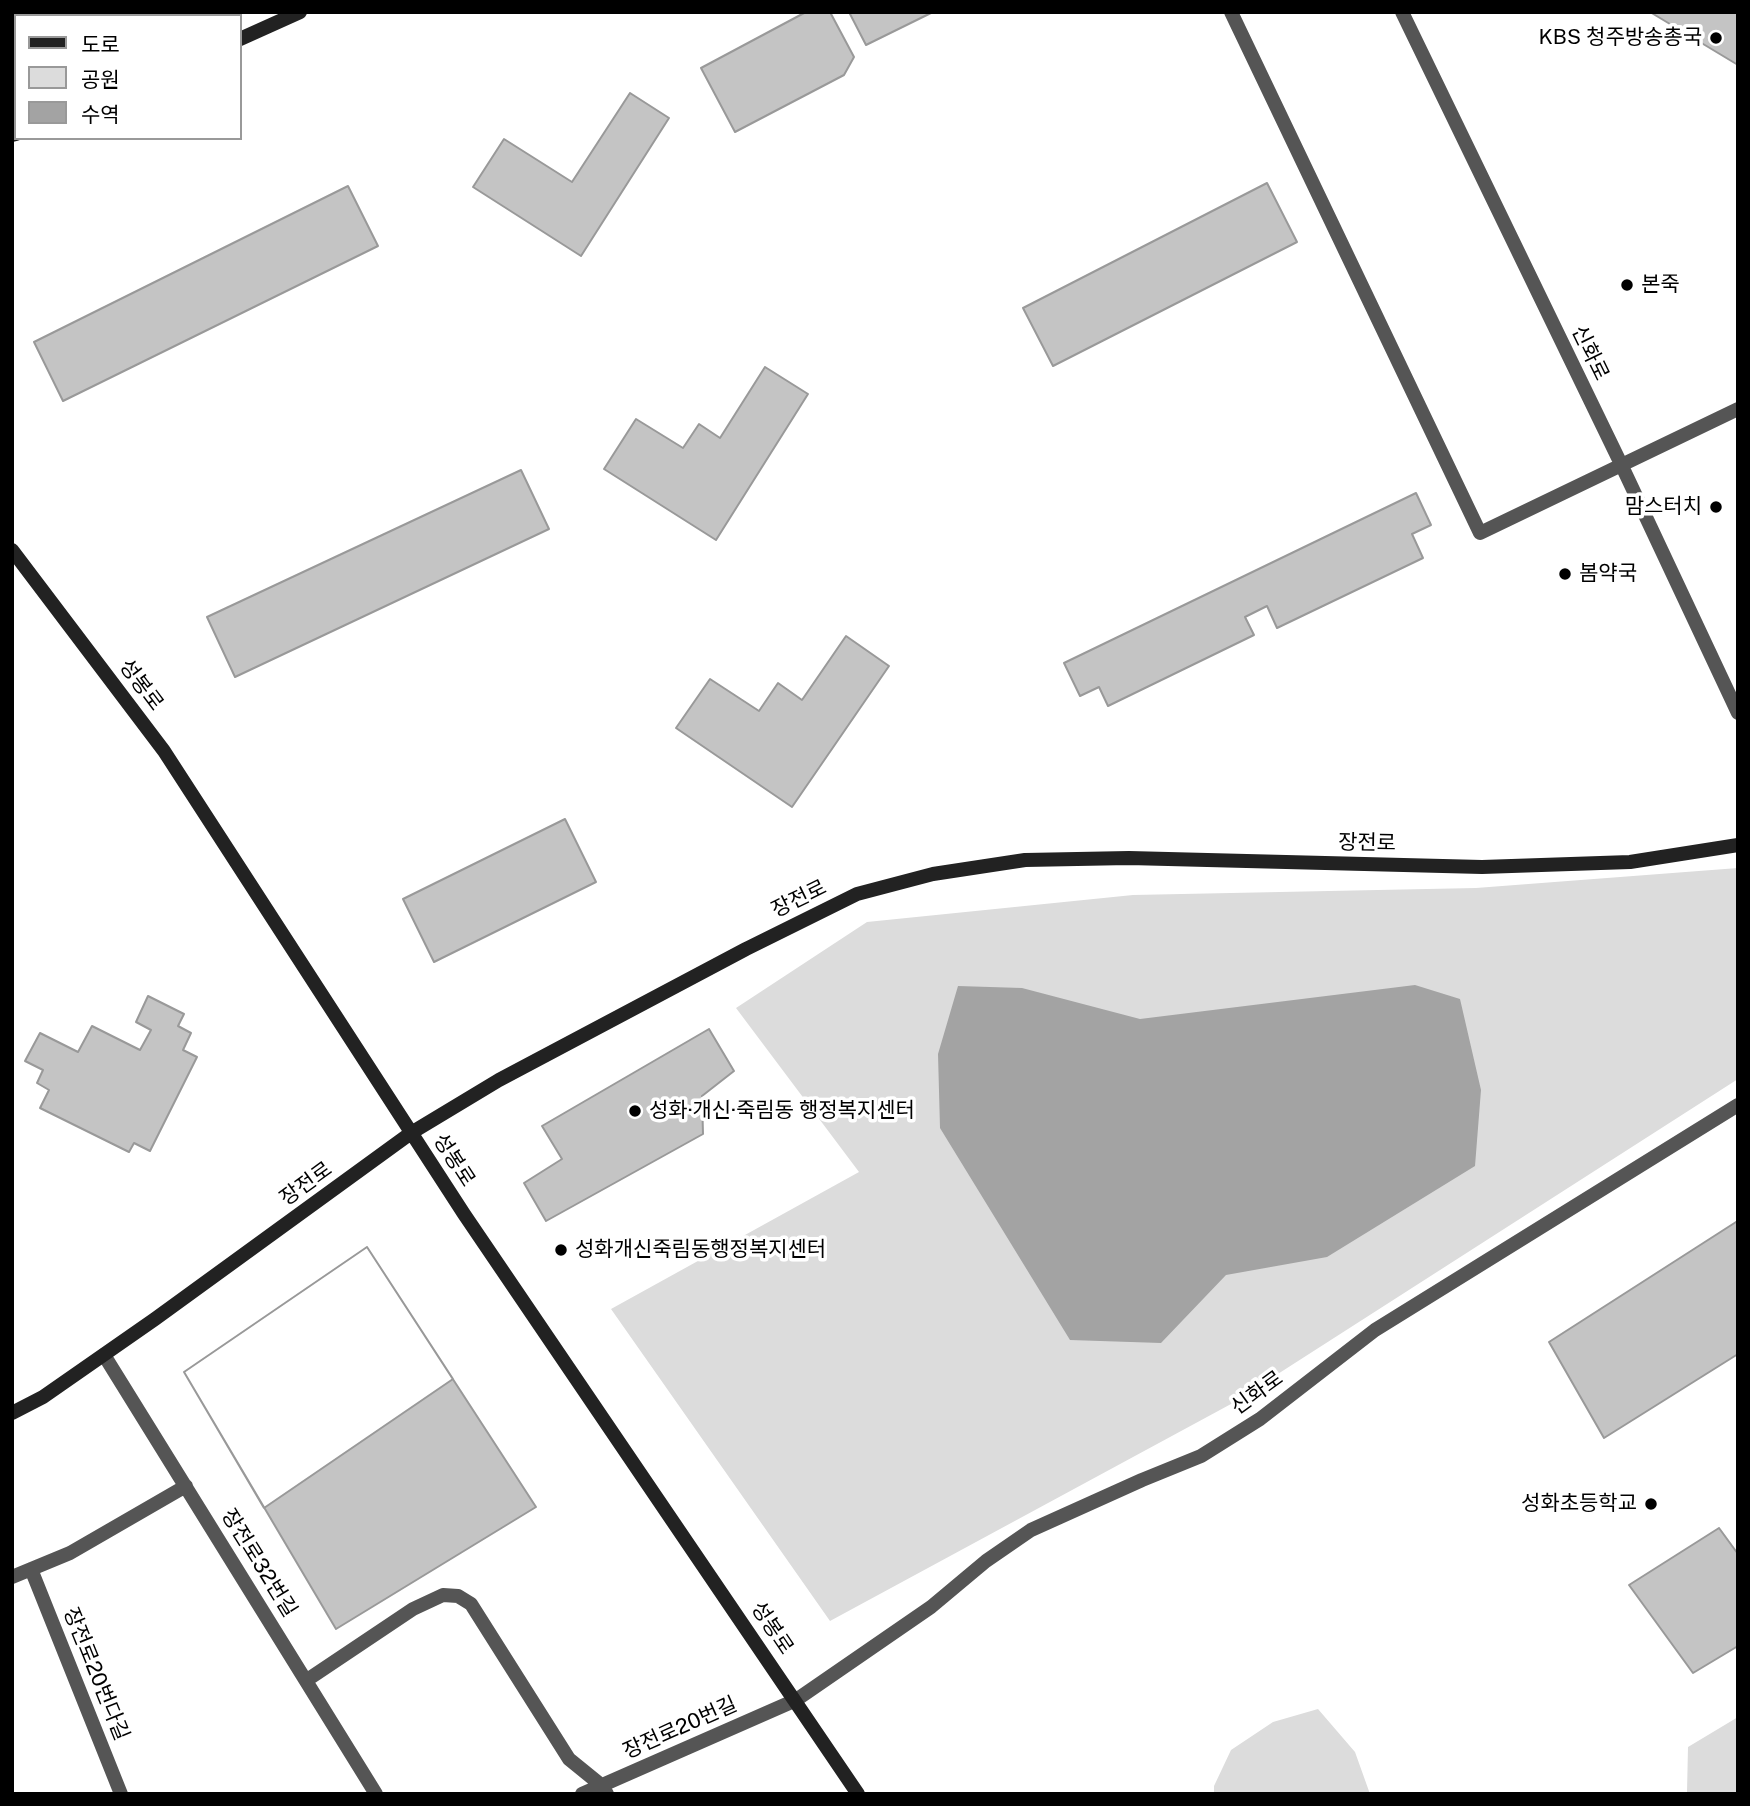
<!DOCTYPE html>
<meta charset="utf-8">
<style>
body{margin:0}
#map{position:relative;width:1750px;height:1806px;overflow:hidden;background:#fff;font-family:"Public Sans","Noto Sans KR",sans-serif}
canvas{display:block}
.frame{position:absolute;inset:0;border:14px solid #000;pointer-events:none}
.legend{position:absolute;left:14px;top:14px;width:228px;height:126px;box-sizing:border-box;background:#fff;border:2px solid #999;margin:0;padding:9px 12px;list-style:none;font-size:21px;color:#000}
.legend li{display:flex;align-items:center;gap:14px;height:35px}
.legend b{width:35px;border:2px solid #999}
</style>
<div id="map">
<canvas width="1750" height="1806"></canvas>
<div class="frame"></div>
<ul class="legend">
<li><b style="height:9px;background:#222"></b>도로</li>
<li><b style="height:19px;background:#dcdcdc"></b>공원</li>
<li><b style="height:19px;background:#a3a3a3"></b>수역</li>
</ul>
</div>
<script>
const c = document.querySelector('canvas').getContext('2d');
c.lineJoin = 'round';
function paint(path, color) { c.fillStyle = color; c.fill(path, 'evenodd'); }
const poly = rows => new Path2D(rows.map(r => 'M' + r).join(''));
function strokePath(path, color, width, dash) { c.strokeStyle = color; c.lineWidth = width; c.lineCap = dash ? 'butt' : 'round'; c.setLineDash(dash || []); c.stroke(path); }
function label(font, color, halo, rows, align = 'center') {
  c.font = font + ' "Public Sans","Noto Sans KR",sans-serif'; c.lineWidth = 7; c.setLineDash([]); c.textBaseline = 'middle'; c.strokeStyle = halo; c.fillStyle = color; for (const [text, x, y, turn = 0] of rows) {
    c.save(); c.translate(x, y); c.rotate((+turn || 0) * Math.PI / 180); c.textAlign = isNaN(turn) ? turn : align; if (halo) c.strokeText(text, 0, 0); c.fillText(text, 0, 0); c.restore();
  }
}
const green = poly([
 [1738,868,1738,1079,1231,1404,830,1621,611,1309,859,1172,736,1008,867,922,1133,895,1476,888],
 [1318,1709,1355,1752,1370,1794,1214,1794,1214,1786,1231,1750,1273,1722],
 [1738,1717,1738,1794,1692,1794,1687,1792,1688,1747]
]);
const water = poly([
 [1415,985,1460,999,1481,1090,1475,1166,1327,1257,1226,1275,1161,1343,1070,1340,940,1128,938,1054,958,986,1022,988,1140,1019]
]);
const building = poly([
 [806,12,830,12,854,57,844,75,735,132,701,68,806,12],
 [849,12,933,12,866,45,849,12],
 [1650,12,1738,12,1738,65,1650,12],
 [630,93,669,118,581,256,473,187,504,139,572,182,630,93],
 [1267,183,1297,242,1053,366,1023,308,1267,183],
 [348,186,378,246,63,401,34,342,348,186],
 [765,367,808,394,716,540,604,469,636,419,683,448,699,424,720,438,765,367],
 [521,470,549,529,235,677,207,617,521,470],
 [1416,493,1431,525,1412,534,1423,558,1277,628,1267,606,1245,617,1254,635,1108,706,1099,687,1080,696,1064,663,1416,493],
 [846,636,889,666,792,807,676,728,710,679,759,711,778,683,802,700,846,636],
 [565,819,596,882,434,962,403,899,565,819],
 [148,996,184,1014,178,1026,191,1033,183,1050,197,1057,150,1151,134,1143,129,1152,40,1108,49,1090,37,1083,43,1070,25,1061,40,1033,78,1052,92,1026,140,1050,151,1030,136,1022,148,996],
 [709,1029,734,1071,702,1096,703,1134,546,1221,524,1183,562,1159,542,1126,709,1029],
 [1736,1222,1738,1224,1738,1354,1604,1438,1549,1342,1736,1222],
 [367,1247,536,1507,336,1629,184,1372,367,1247],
 [367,1247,453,1379,264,1508,184,1372,367,1247],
 [1719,1528,1738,1554,1738,1646,1693,1673,1629,1585,1719,1528]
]);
const street = poly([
 [1231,12,1480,533,1738,409],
 [1402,12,1621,464,1738,713],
 [104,1355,376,1794],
 [31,1569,121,1794],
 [12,1577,70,1553,186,1486],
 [307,1680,413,1609,443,1595,458,1596,471,1604,569,1759,601,1785,607,1794],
 [582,1794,796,1700,931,1607,986,1561,1031,1530,1142,1480,1201,1456,1260,1419,1375,1330,1738,1105]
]);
const secondary = poly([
 [240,39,300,12],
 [12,135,16,134],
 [12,550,164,751,464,1214,858,1794],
 [12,1413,43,1397,155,1319,411,1133,499,1080,746,949,857,894,933,874,1025,860,1129,858,1482,867,1630,862,1738,845]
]);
const markers = [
 [1716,38,7,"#000"],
 [1627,285,7,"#000"],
 [1716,507,7,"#000"],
 [1565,574,7,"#000"],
 [635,1111,7,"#000"],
 [561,1250,7,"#000"],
 [1651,1504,7,"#000"]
];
const poiNames = [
 ["KBS 청주방송총국",1702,38,"right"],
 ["본죽",1641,285],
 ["맘스터치",1702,507,"right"],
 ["봄약국",1579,574],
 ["성화·개신·죽림동 행정복지센터",649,1111],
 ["성화개신죽림동행정복지센터",575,1250],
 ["성화초등학교",1637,1504,"right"]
];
const streetNames = [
 ["신화로",1590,353,64],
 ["성봉로",141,685,53],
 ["장전로",1367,843,1],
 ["장전로",799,899,-26],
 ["성봉로",454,1160,57],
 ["장전로",306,1184,-36],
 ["신화로",1257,1393,-36],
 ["장전로32번길",259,1563,58],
 ["성봉로",772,1628,56],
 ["장전로20번다길",96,1674,68],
 ["장전로20번길",680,1728,-24]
];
paint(green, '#dcdcdc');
paint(water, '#a3a3a3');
paint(building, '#c4c4c4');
strokePath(building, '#999', 2);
strokePath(street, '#555', 14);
strokePath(secondary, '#222', 14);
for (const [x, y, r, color] of markers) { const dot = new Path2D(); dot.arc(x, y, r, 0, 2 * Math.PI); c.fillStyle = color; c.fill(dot); strokePath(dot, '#fff', 2.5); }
label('21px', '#000', '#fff', poiNames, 'left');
label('21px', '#000', '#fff', streetNames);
</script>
